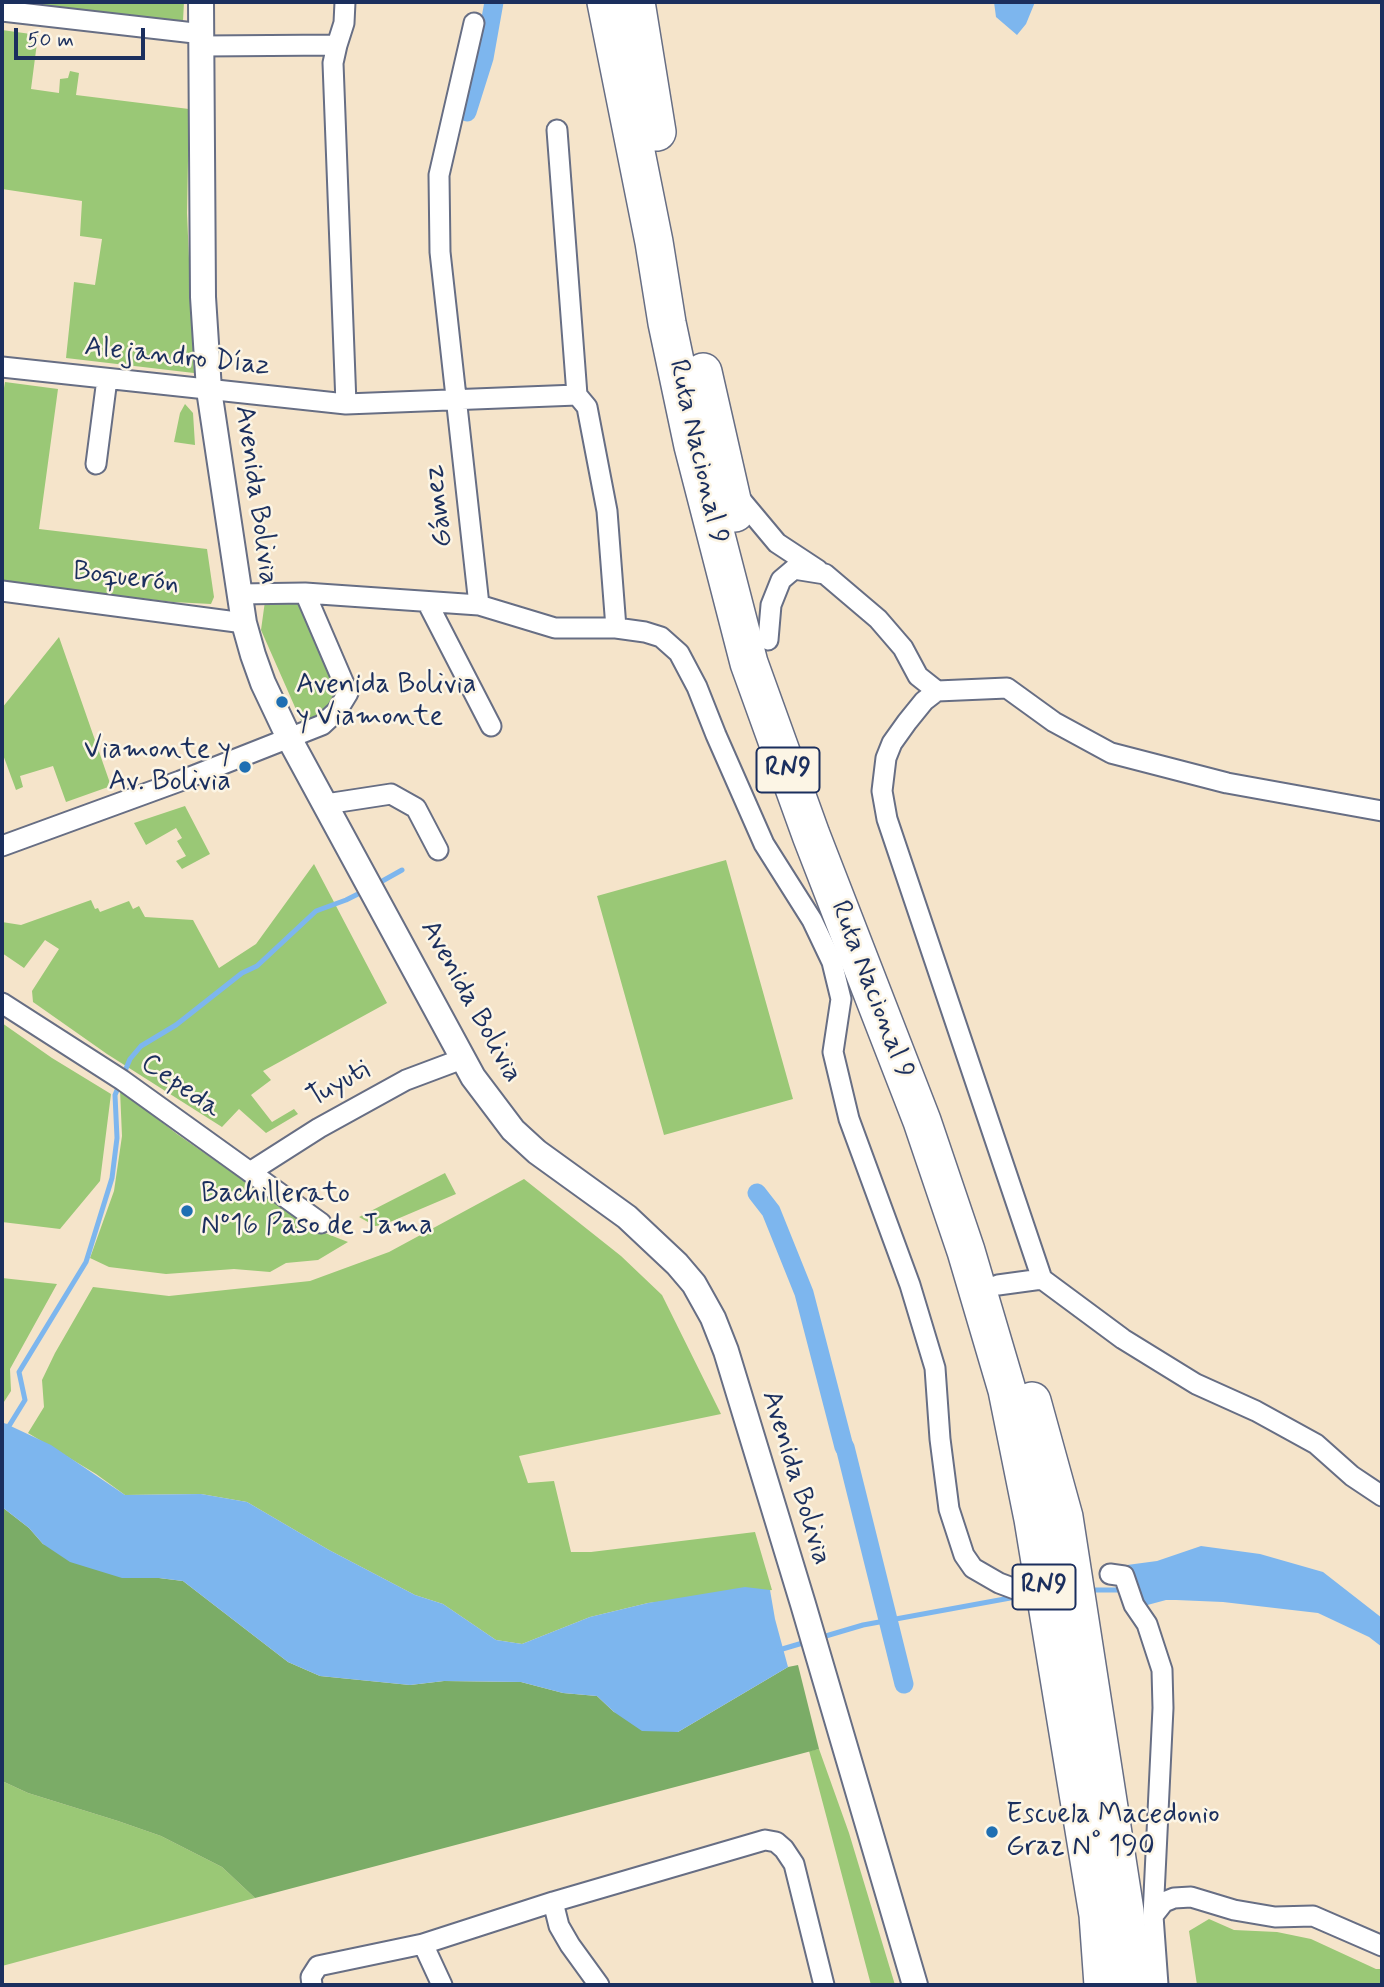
<!DOCTYPE html>
<meta charset="utf-8">
<style>
body{margin:0}
#map{position:relative;width:1384px;height:1987px;overflow:hidden;background:#f5e4ca;font-family:Mynerve,sans-serif}
canvas{display:block}
.frame{position:absolute;inset:0;border:4px solid #1b2f5e;pointer-events:none}
.scale{position:absolute;left:14px;top:28px;width:131px;height:32px;box-sizing:border-box;border:4px solid #1b2f5e;border-top:0;padding-left:9px;font-size:21px;line-height:24px;white-space:nowrap;color:#1b2f5e;-webkit-text-stroke:5px #fcf5e5;paint-order:stroke}
</style>
<div id="map">
<canvas width="1384" height="1987"></canvas>
<div class="frame"></div>
<div class="scale">50 m</div>
</div>
<script>
const c = document.querySelector('canvas').getContext('2d');
c.lineJoin = 'round';
function paint(path, color) { c.fillStyle = color; c.fill(path, 'evenodd'); }
const poly = rows => new Path2D(rows.map(r => 'M' + r).join(''));
function strokePath(path, color, width, dash) { c.strokeStyle = color; c.lineWidth = width; c.lineCap = dash ? 'butt' : 'round'; c.setLineDash(dash || []); c.stroke(path); }
function label(font, color, halo, rows, align = 'center') {
  c.font = font + ' Mynerve,sans-serif'; c.lineWidth = 5; c.setLineDash([]); c.textBaseline = 'middle'; c.strokeStyle = halo; c.fillStyle = color; for (const [text, x, y, turn = 0] of rows) {
    c.save(); c.translate(x, y); c.rotate((+turn || 0) * Math.PI / 180); c.textAlign = isNaN(turn) ? turn : align; if (halo) c.strokeText(text, 0, 0); c.fillText(text, 0, 0); c.restore();
  }
}
const green = poly([
 [20,2,184,2,183,21,176,25],
 [2,30,38,35,31,89,59,93,60,79,68,78,70,71,79,73,76,95,189,109,187,213,194,373,66,358,74,282,95,285,102,239,80,236,82,201,2,189],
 [5,382,58,389,39,529,207,549,214,597,211,604,173,602,2,582,2,400],
 [185,404,193,413,195,445,174,442,180,413],
 [265,601,303,604,339,691,324,716,302,723,261,630],
 [59,637,111,786,66,802,53,766,20,776,23,787,16,790,2,752,2,708],
 [185,806,210,854,182,869,176,861,186,856,177,841,182,838,176,828,146,845,134,823],
 [726,860,793,1099,664,1135,597,896],
 [314,864,387,1003,263,1071,271,1080,251,1095,272,1122,294,1109,298,1114,266,1133,239,1109,222,1127,107,1054,33,1002,32,991,59,949,45,940,24,968,2,953,2,922,21,925,91,900,95,909,98,908,100,912,129,901,133,909,139,906,145,917,193,920,219,968,256,944],
 [2,1023,52,1058,111,1094,100,1181,60,1229,2,1222],
 [120,1090,177,1134,312,1228,348,1242,318,1260,286,1263,270,1272,234,1269,166,1274,109,1267,90,1258,114,1191,122,1136],
 [445,1173,456,1194,383,1225,375,1226,359,1217],
 [524,1179,621,1256,662,1295,721,1414,519,1456,528,1483,554,1481,571,1552,591,1552,755,1532,772,1590,648,1603,590,1617,522,1644,496,1640,443,1604,415,1595,329,1550,247,1502,201,1494,125,1495,96,1474,28,1433,44,1407,42,1380,55,1353,93,1287,169,1296,310,1281,389,1252],
 [2,1278,57,1284,10,1369,11,1391,2,1405],
 [819,1749,849,1833,895,1985,871,1985,809,1751],
 [2,1781,28,1793,118,1821,161,1836,222,1867,255,1898,2,1966],
 [1209,1919,1234,1930,1277,1932,1311,1939,1376,1969,1382,1969,1382,1985,1197,1985,1189,1931]
]);
const forest = poly([
 [2,1507,29,1528,43,1544,159,1578,183,1581,288,1662,320,1676,410,1685,444,1681,521,1682,563,1693,597,1696,614,1712,678,1732,788,1667,798,1665,819,1749,255,1898,222,1867,161,1836,118,1821,28,1793,2,1781]
]);
const water = poly([
 [994,2,1035,2,1026,24,1017,35,996,17],
 [2,1422,51,1445,125,1495,201,1494,247,1502,329,1550,415,1595,443,1604,496,1640,522,1644,590,1617,648,1603,745,1587,770,1590,775,1619,788,1667,678,1732,642,1731,614,1712,597,1696,563,1693,521,1682,444,1681,410,1685,320,1676,288,1662,183,1581,159,1578,122,1578,70,1562,43,1544,29,1528,2,1507],
 [1201,1546,1260,1554,1323,1572,1382,1618,1382,1647,1369,1637,1318,1613,1223,1602,1176,1600,1166,1600,1140,1607,1127,1565,1157,1561]
]);
const stream = poly([
 [377,884,402,870],
 [2,1427,9,1426,25,1400,19,1372,86,1262,112,1178,117,1138,115,1095,130,1059,141,1046,176,1025,242,973,257,966,316,911,346,900,366,890],
 [1087,1590,1123,1590],
 [819,1638,863,1625,1032,1594],
 [779,1650,806,1642]
]);
const canal = poly([
 [467,112,484,58,494,2],
 [757,1193,771,1211,804,1293,844,1447],
 [845,1447,904,1684]
]);
const minor = poly([
 [2,11,203,34],
 [474,23,439,175,440,252,479,605],
 [337,45,333,63,346,404],
 [203,46,337,45,344,23,345,2],
 [557,130,577,395],
 [2,367,346,404,577,395,587,407,607,511,616,628],
 [96,464,107,379],
 [736,494,777,543,818,570],
 [2,591,244,623],
 [239,594,305,593,479,605,555,628,616,628,645,632,661,637,679,653,697,687,716,735,764,844,812,920,832,962,841,999,833,1052,849,1119,910,1285,935,1368,940,1439,949,1509,964,1555,973,1568,999,1583,1015,1589],
 [427,602,491,726],
 [768,640,771,605,781,580,794,569,825,574,878,619,903,648,918,676,937,691],
 [326,804,391,794,416,808,438,850],
 [2,846,180,781,322,725,337,711,348,693,305,593],
 [2,1003,122,1080,321,1223],
 [250,1172,319,1128,406,1080,462,1059],
 [1042,1279,887,819,882,791,886,758,892,743,907,722,924,701,937,691,1007,688,1054,722,1111,753,1227,783,1382,811],
 [998,1285,1042,1279,1123,1339,1196,1384,1256,1411,1316,1444,1352,1476,1382,1496],
 [1110,1574,1124,1576,1134,1605,1147,1624,1162,1670,1163,1708,1153,1916,1158,1985],
 [553,1902,559,1926,570,1945,599,1985],
 [1153,1916,1164,1902,1174,1898,1191,1897,1234,1910,1275,1917,1313,1916,1382,1946],
 [423,1944,442,1985],
 [312,1985,311,1977,318,1966,423,1944,553,1902,765,1840,776,1842,784,1849,794,1864,824,1985]
]);
const tertiary = poly([
 [201,2,203,297,209,390,244,623,253,655,263,683,290,740,473,1077,513,1130,537,1152,627,1217,677,1264,694,1284,713,1318,726,1351,803,1604,915,1985]
]);
const motorway = poly([
 [606,2,654,242,667,323,693,446,749,663,811,835,922,1121,966,1251,1007,1390,1033,1519,1098,1915,1103,1985],
 [636,2,657,132],
 [703,372,735,513],
 [1032,1401,1064,1517,1125,1911,1132,1985]
]);
const markers = [
 [282,702,7,"#1f6fb2"],
 [245,767,7,"#1f6fb2"],
 [187,1211,7,"#1f6fb2"],
 [992,1832,7,"#1f6fb2"]
];
const shields = [
 [788,770,63],
 [1044,1587,63]
];
const shieldNames = [
 ["RN9",788,770],
 ["RN9",1044,1587]
];
const streetNames = [
 ["Alejandro Díaz",177,358,6],
 ["Ruta Nacional 9",697,452,77],
 ["Avenida Bolivia",255,495,82],
 ["Gámez",440,506,-97],
 ["Boquerón",126,579,7],
 ["Ruta Nacional 9",871,990,69],
 ["Avenida Bolivia",470,1002,61],
 ["Tuyuti",339,1085,-29],
 ["Cepeda",180,1087,35],
 ["Avenida Bolivia",795,1478,73]
];
const poiNames = [
 ["Avenida Bolivia",296,686],
 ["y Viamonte",296,718],
 ["Viamonte y",231,751,"right"],
 ["Av. Bolivia",231,783,"right"],
 ["Bachillerato",201,1195],
 ["Nº16 Paso de Jama",201,1227],
 ["Escuela Macedonio",1006,1816],
 ["Graz N° 190",1006,1848]
];
paint(green, '#9ac876');
paint(forest, '#7bac67');
paint(water, '#7db6ee');
strokePath(stream, '#7db6ee', 5);
strokePath(canal, '#7db6ee', 19);
strokePath(minor, '#676e84', 23);
strokePath(tertiary, '#676e84', 28);
strokePath(motorway, '#676e84', 40);
strokePath(minor, '#fff', 19);
strokePath(tertiary, '#fff', 24);
strokePath(motorway, '#fff', 37);
for (const [x, y, r, color] of markers) { const dot = new Path2D(); dot.arc(x, y, r, 0, 2 * Math.PI); c.fillStyle = color; c.fill(dot); strokePath(dot, '#fcf5e5', 2.5); }
for (const [x, y, w] of shields) { const box = new Path2D(); box.roundRect(x - w / 2, y - 22.5, w, 45, 5); c.fillStyle = '#fcf5e5'; c.fill(box); strokePath(box, '#1b2f5e', 2); }
label('bold 26px', '#1b2f5e', null, shieldNames);
label('28px', '#1b2f5e', '#fcf5e5', streetNames);
label('28px', '#1b2f5e', '#fcf5e5', poiNames, 'left');
</script>
